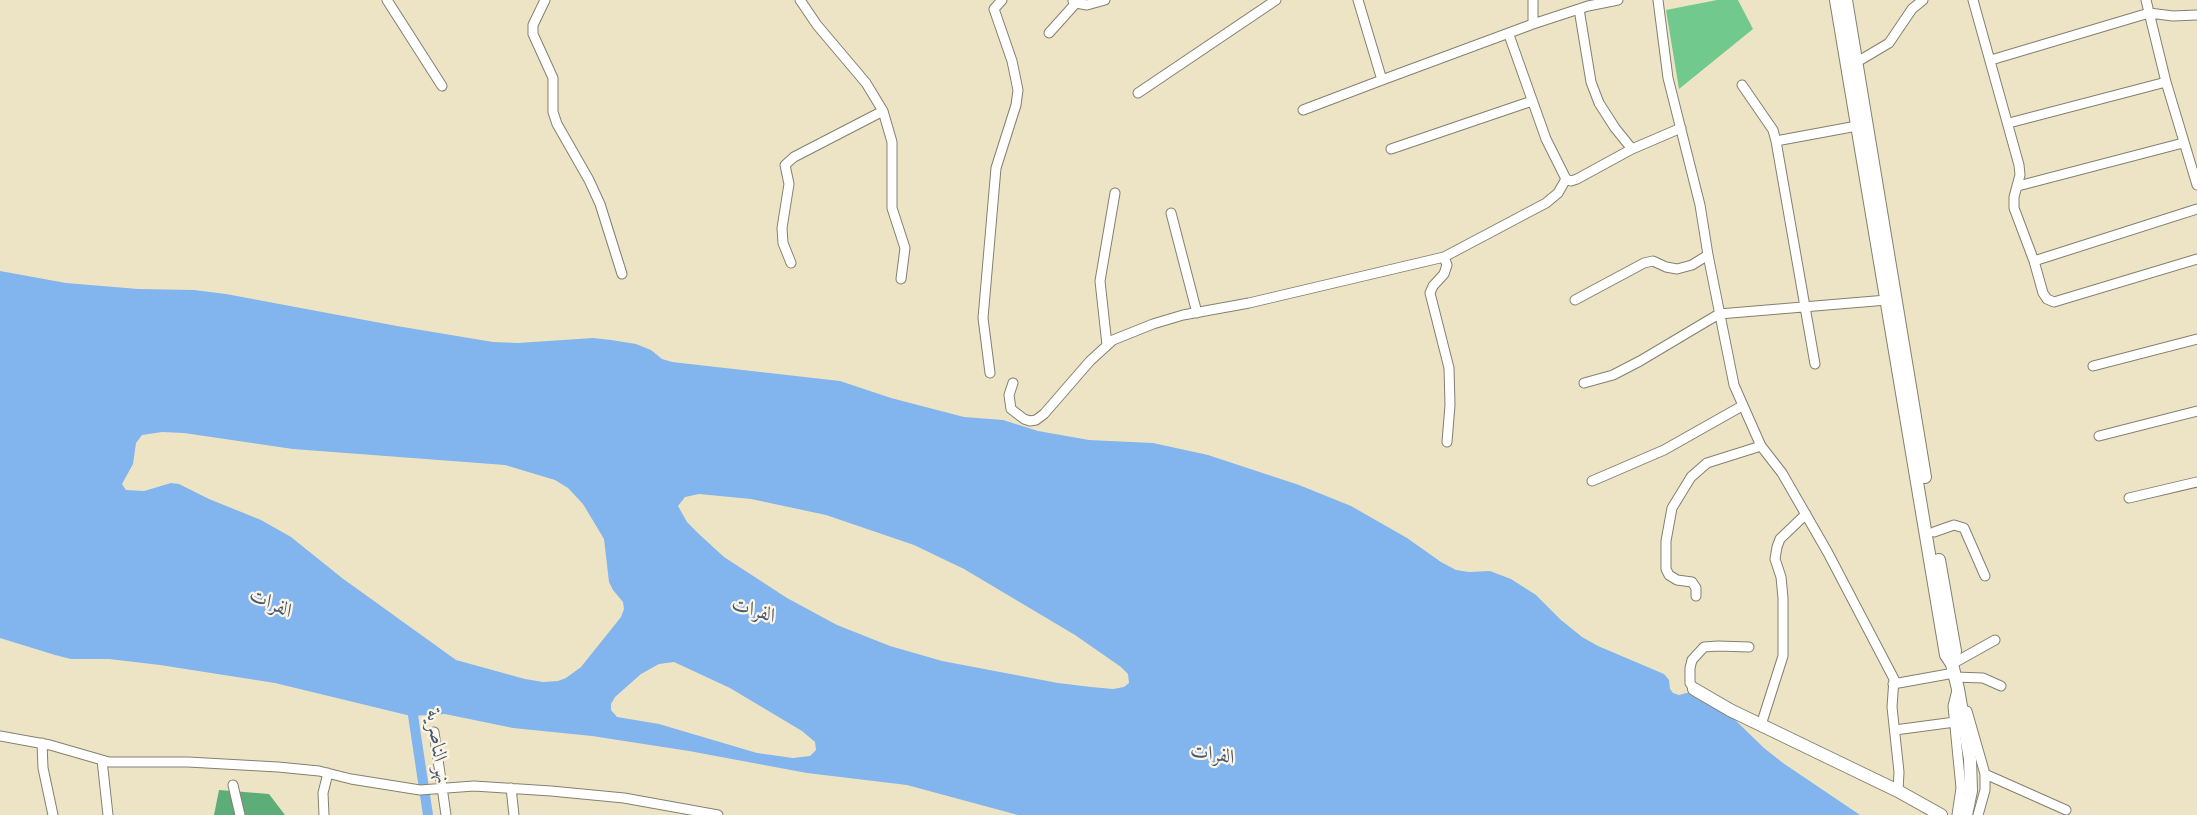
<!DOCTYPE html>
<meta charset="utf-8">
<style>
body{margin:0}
canvas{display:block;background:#ede4c5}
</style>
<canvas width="2197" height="815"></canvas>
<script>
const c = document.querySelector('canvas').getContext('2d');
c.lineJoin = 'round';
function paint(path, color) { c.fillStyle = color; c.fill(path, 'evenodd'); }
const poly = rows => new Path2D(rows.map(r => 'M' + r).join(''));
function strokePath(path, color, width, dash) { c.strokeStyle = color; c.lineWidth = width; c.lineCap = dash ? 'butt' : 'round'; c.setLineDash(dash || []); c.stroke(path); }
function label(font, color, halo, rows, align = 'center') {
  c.font = font + ' "IM FELL French Canon",Amiri,serif'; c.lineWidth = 4.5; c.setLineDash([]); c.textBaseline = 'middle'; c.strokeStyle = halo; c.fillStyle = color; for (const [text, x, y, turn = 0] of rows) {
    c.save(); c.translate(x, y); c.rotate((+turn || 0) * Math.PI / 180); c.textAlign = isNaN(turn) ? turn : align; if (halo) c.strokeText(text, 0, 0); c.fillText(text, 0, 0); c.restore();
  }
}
const green = poly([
 [1717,0,1738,0,1753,29,1679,89,1666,10]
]);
const forest = poly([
 [219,790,269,794,285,815,214,815]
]);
const water = poly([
 [0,271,66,283,138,289,194,290,226,294,397,326,493,342,518,343,593,338,611,340,636,344,651,350,662,359,672,362,840,381,891,398,964,417,1003,420,1038,431,1089,440,1153,443,1208,455,1299,485,1351,506,1407,538,1441,562,1456,570,1469,572,1490,571,1511,579,1536,595,1561,620,1582,637,1598,646,1664,674,1669,680,1670,689,1673,693,1679,695,1690,692,1732,717,1764,748,1783,763,1860,815,1018,815,907,785,807,773,689,751,592,736,513,728,445,714,411,716,275,683,160,665,109,659,71,659,55,655,0,638],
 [162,432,184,433,293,449,505,465,555,480,568,488,583,504,604,539,609,582,613,590,623,602,624,609,621,617,581,667,566,678,558,681,543,682,525,679,456,660,342,578,291,537,261,520,209,499,179,484,171,483,144,491,126,490,122,484,133,464,136,443,142,435],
 [699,494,751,499,826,515,914,545,964,569,1075,635,1121,667,1128,674,1129,683,1124,687,1113,689,1091,687,1058,683,942,661,890,646,837,625,787,598,724,557,700,535,687,522,678,506,685,497],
 [674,662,730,688,802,731,815,742,816,750,810,756,793,758,757,753,659,724,617,717,611,710,611,704,615,697,641,674,659,664]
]);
const canal = poly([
 [411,702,428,815]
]);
const street = poly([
 [387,0,442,86],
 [545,0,533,25,533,34,553,78,553,112,557,124,589,180,600,204,622,274],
 [800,0,817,25,866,83,883,111,892,142,892,208,905,248,901,279],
 [1533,0,1533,24],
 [1658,0,1668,78,1700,205,1708,255,1734,385,1761,446,1782,473,1828,553,1894,679,1892,707,1899,772,1898,791],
 [1973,0,2019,165,2020,175,2014,197,2014,208,2034,261,2043,293,2047,299,2054,302,2197,259],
 [2146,0,2166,82,2197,185],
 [1073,1,1076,3,1087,5,1105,0],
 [1579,9,1591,82,1599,103,1615,128,1632,149],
 [1049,33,1076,3],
 [1509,35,1546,139,1566,179,1571,181,1577,179,1632,149,1681,128],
 [1991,60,2149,13,2173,16,2197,15],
 [1857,62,1889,43,1912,9,1923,0],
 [1382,80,1533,24,1588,6,1618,0],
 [1742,85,1773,130,1776,141,1815,364],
 [1138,93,1276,0],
 [1303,110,1382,80,1358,0],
 [2009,123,2166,82],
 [1776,141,1857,126],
 [1391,149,1532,101],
 [2018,186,2183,143],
 [1171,213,1197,313],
 [1444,257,1447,265,1444,274,1433,286,1430,293,1449,368,1450,405,1447,442],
 [2034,261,2197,209],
 [791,263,783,243,782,228,789,184,785,165,794,157,883,111],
 [1575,300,1644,263,1653,261,1666,267,1677,269,1692,265,1708,255],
 [1107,345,1100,281,1115,193],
 [2093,366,2197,339],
 [990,373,983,318,996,168,1016,105,1018,90,1012,61,994,9,1002,0],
 [1013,383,1009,395,1011,409,1024,419,1030,421,1036,420,1044,414,1090,361,1113,340,1153,324,1183,315,1249,303,1444,257,1546,203,1558,193,1566,179],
 [1584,383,1613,375,1640,361,1719,314,1887,300],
 [2099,436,2197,411],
 [1592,481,1664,450,1742,406],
 [2129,498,2197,482],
 [1934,532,1954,525,1964,528,1985,576],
 [1696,596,1696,588,1692,582,1677,580,1669,575,1666,569,1666,541,1672,508,1691,477,1707,463,1761,446],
 [1952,664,1995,640],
 [1955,677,1983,678,2001,686],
 [1893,684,1954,673],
 [1694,689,1690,683,1690,668,1692,660,1704,647,1718,646,1749,647],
 [1967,711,1985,774,1985,790,1978,815],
 [1761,725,1783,656,1783,598,1781,577,1775,559,1777,547,1780,539,1806,514],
 [1895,730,1955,722],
 [434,732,446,815],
 [0,736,50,745,109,762,188,762,278,767,319,771,351,779,420,790,474,786,551,791,624,798,718,815],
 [42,743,43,768,53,815],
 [102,760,108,815],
 [1985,774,2066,810],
 [233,785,240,815],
 [511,788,514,815],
 [324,815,323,793,328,773],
 [1957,815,1961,788,1953,706,1957,690]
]);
const secondary = poly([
 [1836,0,1946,655,1952,664,1958,689,1970,759,1971,791,1966,815],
 [1846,0,1925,477],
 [1939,560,1955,651,1952,664],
 [1694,689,1730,710,1898,791,1941,815]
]);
const waterNames = [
 ["الفرات",271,604,25],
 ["الفرات",754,611,18],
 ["نهر الناصرية",437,747,82],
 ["الفرات",1213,755,10]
];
paint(green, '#72c98e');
paint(forest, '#5dad79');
paint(water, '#82b4ee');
strokePath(canal, '#82b4ee', 10);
strokePath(street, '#848070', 11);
strokePath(secondary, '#848070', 14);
strokePath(street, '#fff', 9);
strokePath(secondary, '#fff', 12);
label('italic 20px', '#455970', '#fcf5e5', waterNames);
</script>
